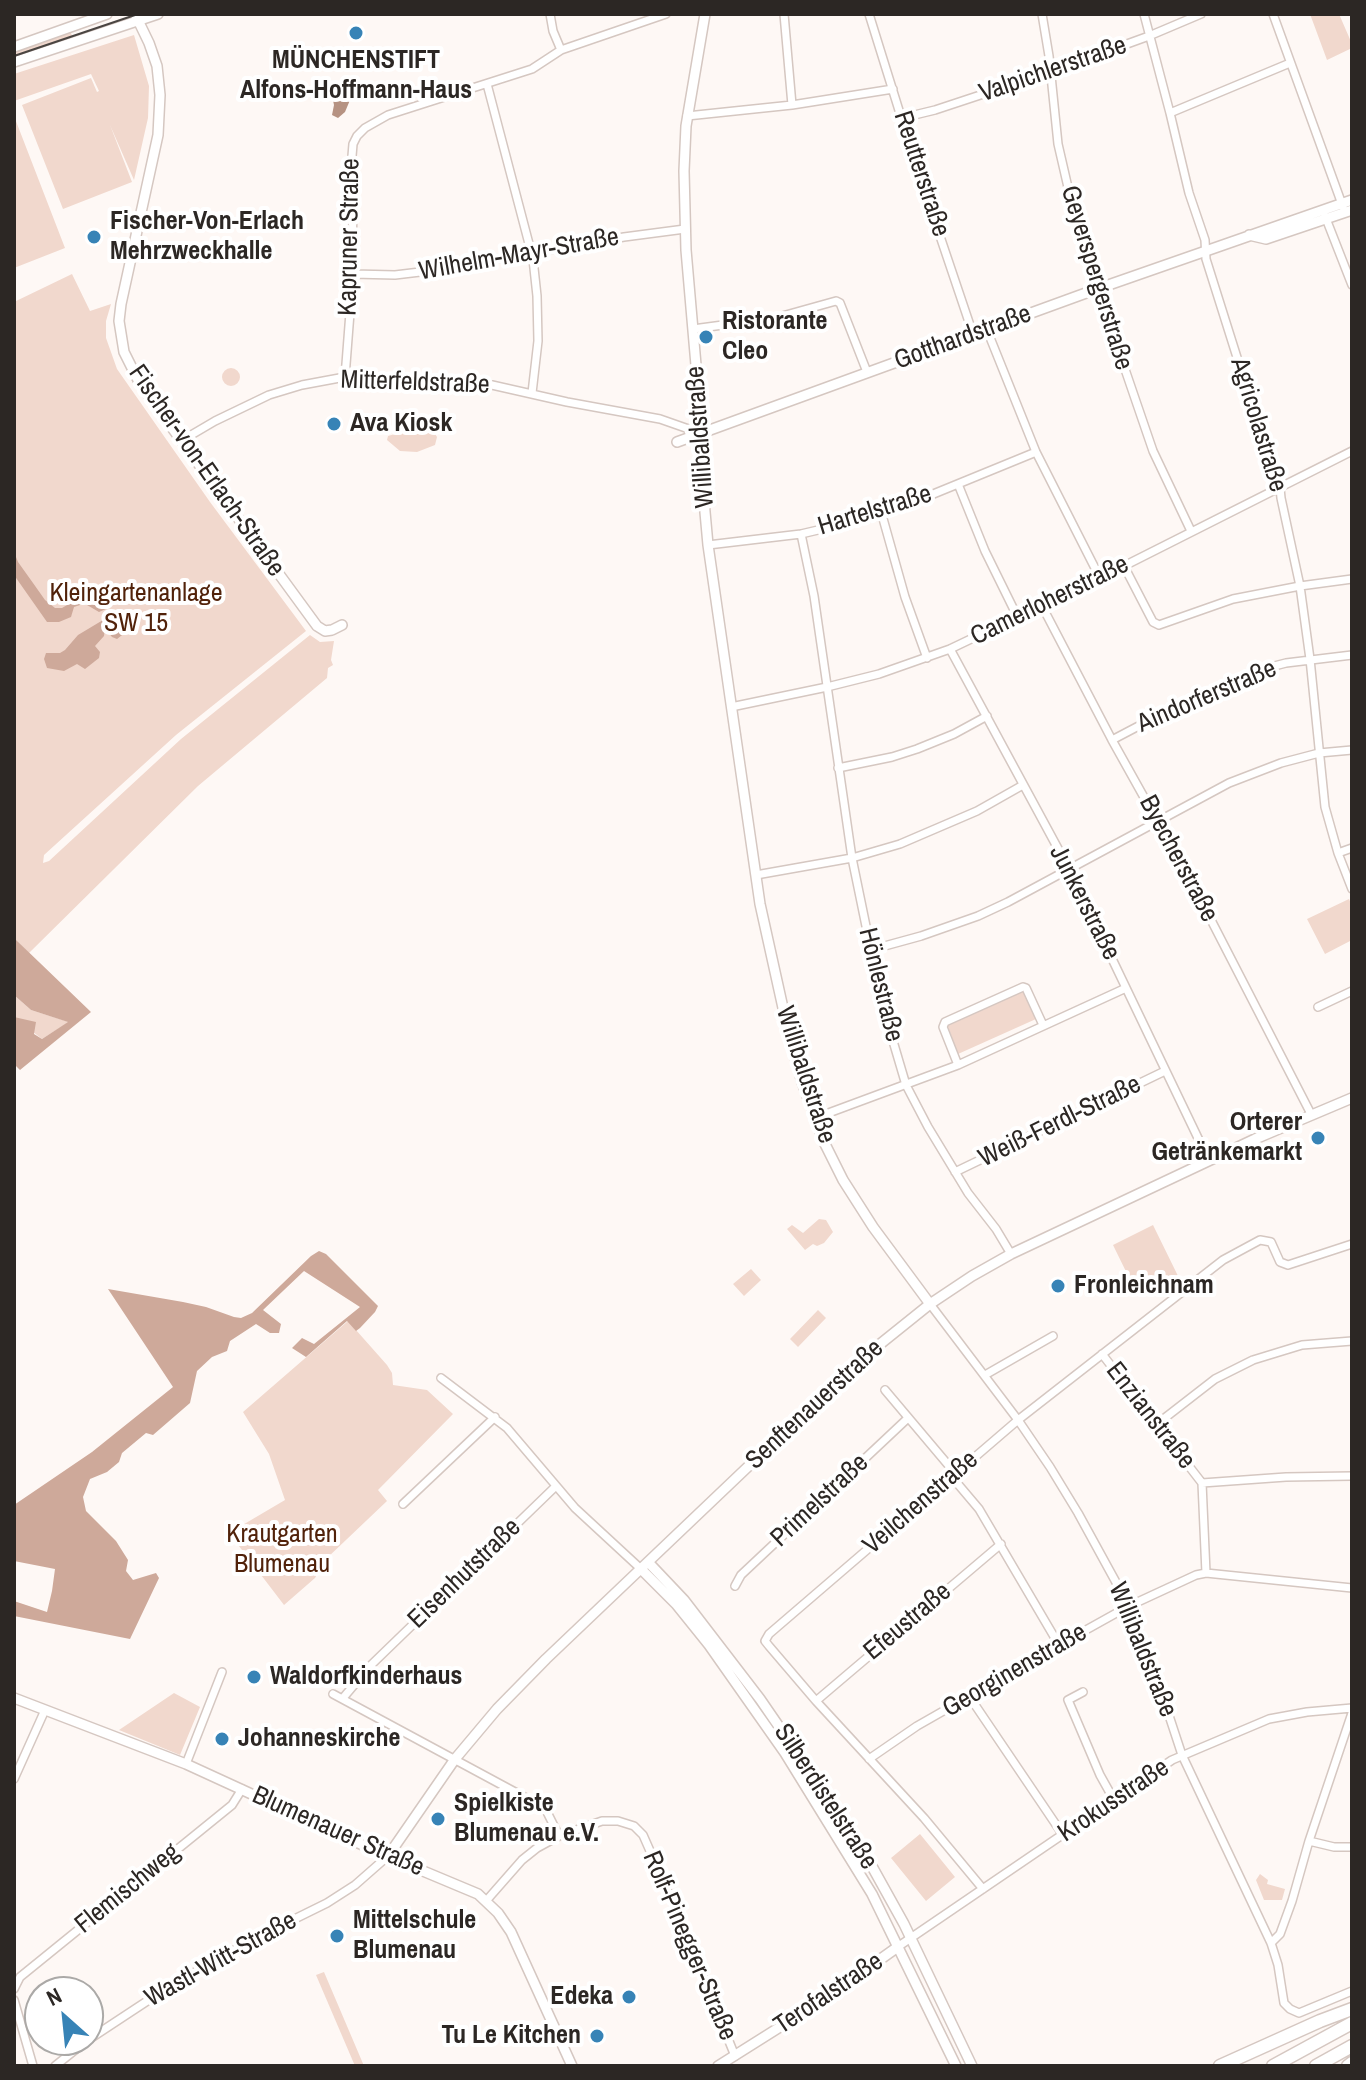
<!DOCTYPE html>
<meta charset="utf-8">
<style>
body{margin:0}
#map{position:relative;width:1366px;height:2080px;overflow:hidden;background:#fef8f5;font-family:"Archivo Narrow",sans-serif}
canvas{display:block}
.frame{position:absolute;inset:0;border:16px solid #2c2724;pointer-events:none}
.north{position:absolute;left:24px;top:1976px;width:80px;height:80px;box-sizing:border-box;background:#fff;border:2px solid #aba9a7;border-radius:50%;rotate:333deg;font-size:22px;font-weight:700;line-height:32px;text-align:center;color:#2c2724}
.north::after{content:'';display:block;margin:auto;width:28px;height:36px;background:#3783b6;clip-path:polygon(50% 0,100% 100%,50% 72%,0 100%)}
</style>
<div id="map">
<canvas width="1366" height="2080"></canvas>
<div class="frame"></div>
<div class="north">N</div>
</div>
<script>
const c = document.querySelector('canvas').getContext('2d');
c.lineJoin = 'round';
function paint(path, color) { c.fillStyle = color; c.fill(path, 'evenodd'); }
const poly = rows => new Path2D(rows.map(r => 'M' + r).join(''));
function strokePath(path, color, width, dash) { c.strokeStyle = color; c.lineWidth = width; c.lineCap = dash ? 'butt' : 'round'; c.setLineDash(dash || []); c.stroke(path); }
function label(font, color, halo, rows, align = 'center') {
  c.font = font + ' "Archivo Narrow",sans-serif'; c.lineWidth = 8; c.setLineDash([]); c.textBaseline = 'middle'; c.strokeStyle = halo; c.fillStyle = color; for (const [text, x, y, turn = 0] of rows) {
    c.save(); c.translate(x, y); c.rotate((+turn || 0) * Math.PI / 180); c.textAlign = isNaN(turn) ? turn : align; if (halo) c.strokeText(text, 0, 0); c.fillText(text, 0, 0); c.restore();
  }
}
const green = poly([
 [1310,14,1339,14,1352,44,1352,48,1327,60],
 [70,30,73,39,14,59,14,51],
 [134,35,149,86,148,118,134,180,110,125,132,182,63,209,22,105,91,78,97,92,99,91,91,74,14,101,14,74],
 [14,116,65,248,14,268],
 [72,274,90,311,111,304,106,321,106,338,117,369,210,502,306,631,176,735,44,855,43,863,49,861,181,739,310,635,320,642,334,641,331,660,333,665,328,668,327,678,198,786,29,953,14,938,14,302],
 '222 377a9 9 0 1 1 18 0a9 9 0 1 1-18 0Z',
 [429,424,437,437,435,445,417,452,400,451,387,440,388,436],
 [1349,899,1352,906,1352,940,1325,954,1307,919],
 [1023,991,1036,1019,958,1054,947,1024],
 [14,995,31,1010,69,1022,42,1039,14,1017],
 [819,1219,826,1220,833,1232,824,1243,817,1246,813,1244,805,1250,787,1229,792,1225,803,1233],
 [1153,1225,1178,1276,1138,1296,1113,1245],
 [751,1269,761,1280,744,1296,733,1284],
 [818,1310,826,1318,798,1347,790,1339],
 [348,1321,387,1365,392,1373,393,1385,427,1390,453,1414,378,1490,387,1501,326,1559,315,1578,284,1605,229,1533,285,1500,269,1454,243,1412],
 [174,1693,200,1707,180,1755,119,1730],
 [920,1834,955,1877,926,1901,891,1858],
 [1260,1874,1268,1880,1267,1884,1285,1889,1282,1900,1264,1900,1256,1880],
 [324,1972,364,2066,355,2066,316,1975]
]);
const forest = poly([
 [14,552,18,562,33,583,45,600,55,608,62,608,86,594,93,593,99,596,106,609,99,612,87,605,80,605,74,607,71,617,59,622,47,622,14,575],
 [108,617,119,619,126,632,117,639,112,637,105,628,104,636,95,646,100,652,99,658,85,669,77,664,64,671,47,668,44,659,46,653,60,653,65,650,78,635],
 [14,938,91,1012,20,1070,14,1064,14,1017,36,1022,34,1034,42,1039,68,1022,31,1010,14,995],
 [319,1251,326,1254,378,1306,375,1312,360,1328,356,1331,347,1321,306,1357,292,1348,302,1338,314,1344,360,1307,304,1271,263,1310,281,1324,279,1333,270,1333,256,1324,230,1341,227,1351,212,1357,197,1371,190,1403,153,1435,146,1433,122,1453,119,1462,107,1472,90,1479,83,1497,86,1511,116,1541,128,1560,126,1571,133,1580,156,1573,159,1578,130,1639,14,1616,14,1601,47,1612,52,1591,55,1569,14,1561,14,1505,92,1452,173,1387,108,1289,183,1302,206,1307,234,1317,241,1318,252,1313,311,1256]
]);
const water = poly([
 [341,82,354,84,358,90,356,95,350,100,345,112,338,118,332,115,334,105,331,91,335,83]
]);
const street = poly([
 [550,14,553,31,561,50],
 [784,14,792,105],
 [869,14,916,165,973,334],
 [1042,14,1049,56,1058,144,1079,235,1153,451,1191,531],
 [1144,14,1170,113,1189,193,1205,240,1206,259,1264,443,1279,478,1281,498,1300,586,1310,659,1325,807,1338,853,1352,889],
 [1273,14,1343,207],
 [487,84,533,259,537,296,538,341,532,393],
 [1170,113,1290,63],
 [687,116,792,105,893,89],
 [902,118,935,110,1050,72,1149,36,1201,14],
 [1325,216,1352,285],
 [353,274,395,275,420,272,624,237,685,229],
 [693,329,775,318,836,301,840,303,867,372],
 [987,330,1036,452,1100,578],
 [345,377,353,274,352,156,353,144,357,136,365,128,388,115,532,69,561,50,666,14],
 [181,441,215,421,269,395,302,385,345,377,362,376,438,379,492,385,567,402,660,419,700,433],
 [958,484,985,551,1018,618],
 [882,515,905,597,927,658],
 [801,534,814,596,852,858,882,1004,906,1085,928,1127,968,1193,996,1229,1011,1254],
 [708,545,801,534,882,515,1036,452],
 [1124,566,1153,622,1159,625,1233,599,1300,586,1352,579],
 [1042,606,1112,740,1193,885,1311,1114],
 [950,649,1069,869,1209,1161],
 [731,707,827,687,879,674,950,649,1124,566,1352,451],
 [1112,740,1190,699,1255,671,1286,663,1352,655],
 [838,768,892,757,917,749,954,734,987,716],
 [1338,853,1352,848],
 [756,875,852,858,900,844,977,811,1023,785],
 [870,950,921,936,978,916,1008,902,1229,783,1281,763,1319,753,1352,750],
 [1318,1007,1352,991],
 [958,1065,943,1027,945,1022,1023,987,1026,988,1043,1025],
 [815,1118,958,1065,1126,988],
 [955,1172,1165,1071],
 [930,1304,1018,1420,1050,1467,1078,1513,1129,1606,1153,1667,1182,1755,1271,1943,1278,1965,1284,2003,1290,2009,1299,2013,1352,1991],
 [1102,1354,1202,1483,1206,1573],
 [985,1375,1053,1336],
 [441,1378,507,1428,575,1508,641,1569],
 [885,1390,955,1473,957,1483,979,1509,1059,1645],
 [1157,1424,1215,1379,1253,1360,1302,1345,1352,1341],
 [1202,1483,1286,1477,1352,1476],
 [403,1504,495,1417],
 [735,1586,741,1575,908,1418],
 [1083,1692,1068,1700,1100,1775,1114,1800],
 [333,1694,541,1806,546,1810,559,1836],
 [969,1696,1063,1835],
 [343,1698,370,1666,556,1486],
 [816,1701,1001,1544],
 [869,1759,917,1726,1059,1645,1129,1606,1196,1575,1206,1573,1352,1588],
 [186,1764,222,1672],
 [14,1779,45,1710],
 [1309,1841,1334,1847,1352,1847],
 [983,1889,924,1818,816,1701,769,1646,765,1641,769,1634,1018,1420,1223,1260,1260,1240,1271,1242,1280,1262,1288,1265,1352,1244],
 [486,1901,522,1860,537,1848,559,1836,602,1821,618,1821,634,1826,643,1835,673,1903,735,2056],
 [1271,1943,1280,1934,1292,1901,1309,1841,1352,1713],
 [899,1946,1172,1760,1269,1719,1307,1712,1352,1708],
 [14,1989,20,1977,232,1805,242,1789],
 [14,2000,33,2066],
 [55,2066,85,2042,170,1986,252,1940,327,1903,355,1885,388,1856]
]);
const secondary = poly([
 [135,14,149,43,157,66,160,95,158,135,121,304,119,321,124,352,140,384,317,626,325,631,332,630,342,625],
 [705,14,686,126,684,171,686,250,700,411,700,457,708,545,760,904,789,1035,802,1082,824,1142,843,1180,873,1227,930,1304],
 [14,47,107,14],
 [14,62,158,14],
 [1249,235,1266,239,1352,210],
 [677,442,1097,289,1352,200],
 [648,1562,684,1600,760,1699,859,1843,904,1924,972,2066],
 [641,1569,676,1604,709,1645,785,1753,872,1894,956,2066],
 [14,1698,186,1764,380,1853,478,1894,498,1913,511,1932,572,2066],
 [388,1856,455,1759,497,1709,546,1659,859,1361,930,1304,972,1276,1011,1254,1255,1139,1352,1098],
 [718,2066,826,1998,899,1946]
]);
const highway = poly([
 [1220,2066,1320,2021,1352,2009],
 [1273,2066,1352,2023],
 [1316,2066,1352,2046],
 [1348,2066,1352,2063]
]);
const tram = poly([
 [14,56,138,14]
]);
const markers = [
 [356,33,8,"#3783b6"],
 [94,237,8,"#3783b6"],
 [706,337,8,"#3783b6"],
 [334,424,8,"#3783b6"],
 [1318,1138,8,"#3783b6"],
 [1058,1286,8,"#3783b6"],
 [254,1677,8,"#3783b6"],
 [222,1739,8,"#3783b6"],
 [438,1819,8,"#3783b6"],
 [337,1936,8,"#3783b6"],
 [629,1997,8,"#3783b6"],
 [597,2036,8,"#3783b6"]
];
const poiNames = [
 ["MÜNCHENSTIFT",356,61,"center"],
 ["Alfons-Hoffmann-Haus",356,91,"center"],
 ["Fischer-Von-Erlach",110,222],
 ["Mehrzweckhalle",110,252],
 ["Ristorante",722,322],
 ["Cleo",722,352],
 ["Ava Kiosk",350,424],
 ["Orterer",1302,1123,"right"],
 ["Getränkemarkt",1302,1153,"right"],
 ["Fronleichnam",1074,1286],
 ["Waldorfkinderhaus",270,1677],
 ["Johanneskirche",238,1739],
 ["Spielkiste",454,1804],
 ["Blumenau e.V.",454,1834],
 ["Mittelschule",353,1921],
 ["Blumenau",353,1951],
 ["Edeka",613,1997,"right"],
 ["Tu Le Kitchen",581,2036,"right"]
];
const streetNames = [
 ["Valpichlerstraße",1053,70,-19],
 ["Reutterstraße",921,174,72],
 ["Kapruner Straße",350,237,-89],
 ["Wilhelm-Mayr-Straße",519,255,-10],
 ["Geyerspergerstraße",1096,278,73],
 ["Gotthardstraße",963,338,-20],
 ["Mitterfeldstraße",415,383,2],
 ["Agricolastraße",1258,425,73],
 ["Willibaldstraße",701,437,-94],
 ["Fischer-von-Erlach-Straße",206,471,55],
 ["Hartelstraße",875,511,-17],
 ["Camerloherstraße",1050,601,-26],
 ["Aindorferstraße",1207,697,-23],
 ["Byecherstraße",1178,859,62],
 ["Junkerstraße",1084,903,63],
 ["Hönlestraße",880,985,76],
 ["Willibaldstraße",805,1075,72],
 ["Weiß-Ferdl-Straße",1060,1122,-26],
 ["Senftenauerstraße",815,1405,-43],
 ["Enzianstraße",1150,1416,52],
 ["Primelstraße",820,1501,-43],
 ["Veilchenstraße",921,1503,-41],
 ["Eisenhutstraße",465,1574,-44],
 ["Efeustraße",908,1622,-40],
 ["Willibaldstraße",1142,1650,68],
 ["Georginenstraße",1015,1671,-30],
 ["Silberdistelstraße",825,1797,57],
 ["Krokusstraße",1114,1801,-34],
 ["Blumenauer Straße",338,1832,24],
 ["Flemischweg",128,1889,-39],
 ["Rolf-Pinegger-Straße",689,1946,67],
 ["Wastl-Witt-Straße",221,1960,-29],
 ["Terofalstraße",829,1994,-34]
];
const parkNames = [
 ["Kleingartenanlage",136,594],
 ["SW 15",136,624],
 ["Krautgarten",282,1535],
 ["Blumenau",282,1565]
];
paint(green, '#f1d8cd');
paint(forest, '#cea99a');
paint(water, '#b69282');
strokePath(street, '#d5c7c1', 10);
strokePath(secondary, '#d5c7c1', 12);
strokePath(highway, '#d5c7c1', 15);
strokePath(street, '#fff', 7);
strokePath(secondary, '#fff', 9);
strokePath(highway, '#fff', 12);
strokePath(tram, '#4a4542', 2);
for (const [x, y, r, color] of markers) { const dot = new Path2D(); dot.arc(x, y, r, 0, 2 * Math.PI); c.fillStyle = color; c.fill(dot); strokePath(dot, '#fff', 3); }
label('bold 26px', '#2c2724', '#fff', poiNames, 'left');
label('26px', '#2c2724', '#fff', streetNames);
label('26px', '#51220a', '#fff', parkNames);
</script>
